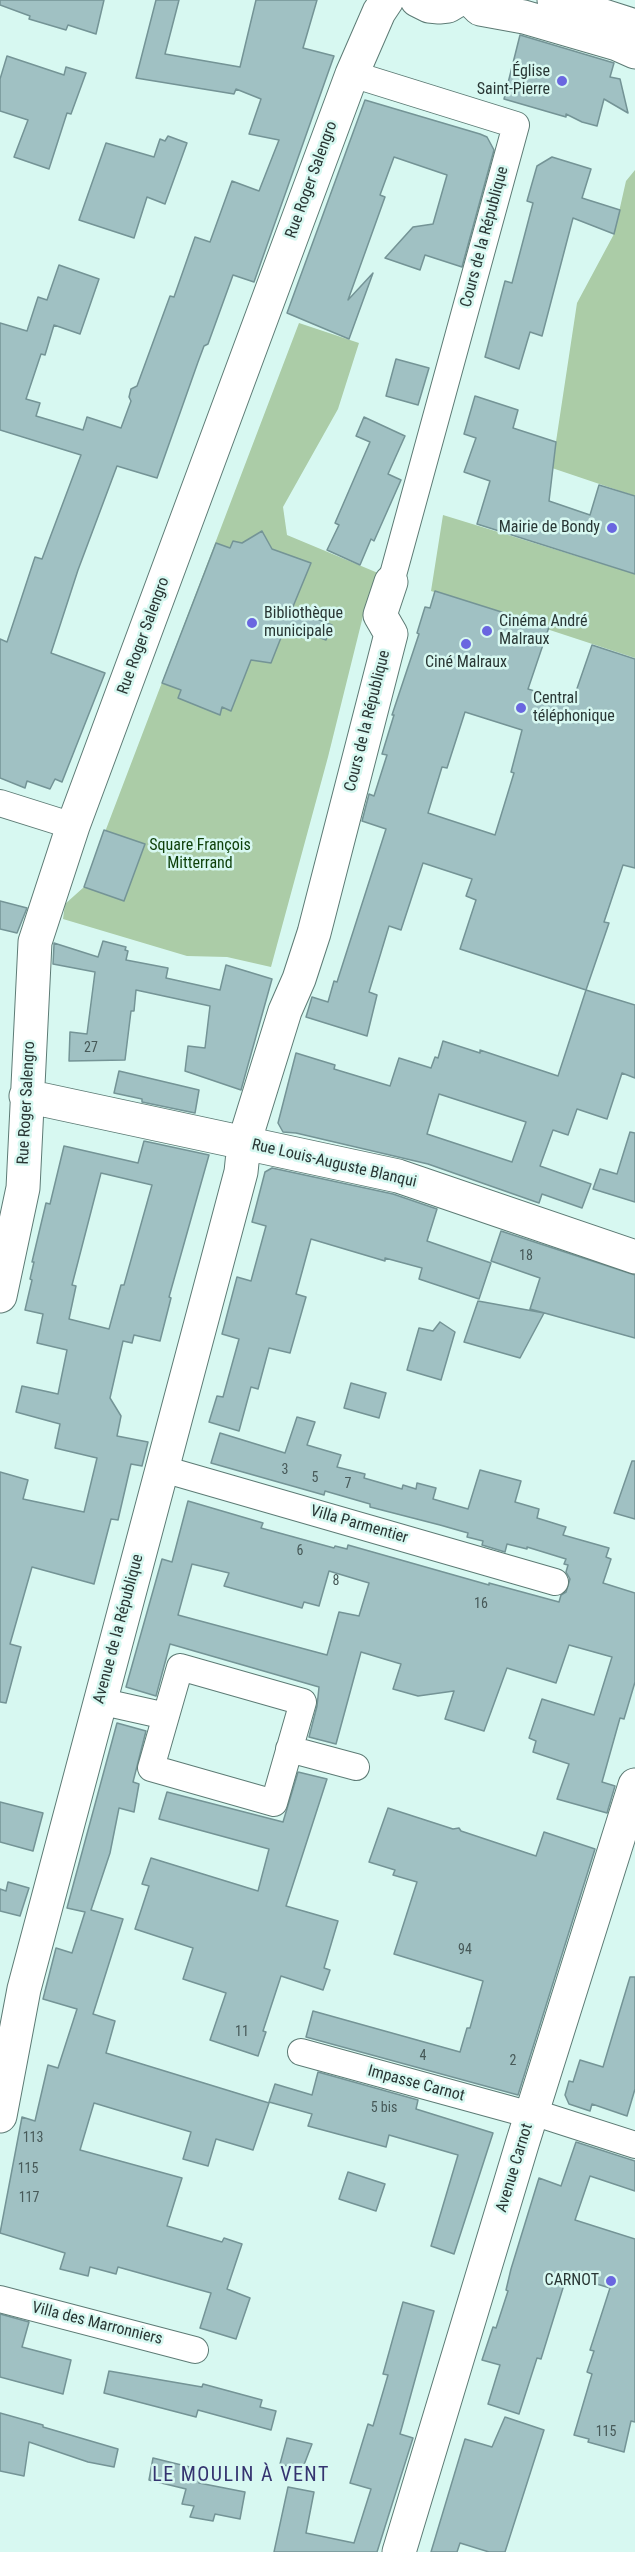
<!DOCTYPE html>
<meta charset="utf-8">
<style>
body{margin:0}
canvas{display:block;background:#d7f8f1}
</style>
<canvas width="635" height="2552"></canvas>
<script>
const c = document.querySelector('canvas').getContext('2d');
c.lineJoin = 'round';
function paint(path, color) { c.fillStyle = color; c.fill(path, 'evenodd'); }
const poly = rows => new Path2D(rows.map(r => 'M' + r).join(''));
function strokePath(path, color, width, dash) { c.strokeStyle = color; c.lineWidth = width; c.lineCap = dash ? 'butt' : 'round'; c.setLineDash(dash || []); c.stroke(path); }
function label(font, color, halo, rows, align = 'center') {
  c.font = font + ' "Roboto Condensed",sans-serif'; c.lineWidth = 5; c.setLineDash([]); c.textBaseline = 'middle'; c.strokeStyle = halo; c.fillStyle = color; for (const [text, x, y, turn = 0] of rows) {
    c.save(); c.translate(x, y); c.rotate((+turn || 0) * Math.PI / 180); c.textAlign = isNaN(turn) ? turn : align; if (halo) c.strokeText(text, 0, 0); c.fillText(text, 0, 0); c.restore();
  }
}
const green = poly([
 [635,170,635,496,552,468,577,303,614,234,626,181],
 [299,323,359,343,338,409,283,507,287,535,378,573,365,608,328,757,271,967,227,957,187,956,63,919,65,904,84,887],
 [443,515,635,574,635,658,431,591]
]);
const building = poly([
 [0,0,104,0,96,34,68,25,66,30,29,19,30,16,0,5,0,0],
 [156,0,179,0,165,54,240,67,256,0,317,0,303,48,334,56,254,282,233,275,208,344,204,346,198,362,157,478,117,466,78,570,51,653,105,673,62,782,55,779,50,789,27,781,25,788,0,778,0,639,7,642,35,557,42,559,81,455,0,430,0,323,27,331,38,297,47,300,59,265,99,279,80,334,54,325,45,355,41,354,26,399,40,403,36,416,83,430,87,417,121,428,131,401,129,397,131,389,137,386,170,296,174,297,195,237,210,242,232,181,259,191,279,140,249,134,261,99,236,89,234,94,136,78,156,0],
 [520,35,614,63,610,77,620,79,628,113,604,99,597,126,582,122,566,114,566,117,504,99,520,35],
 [7,56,64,75,66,67,86,73,71,114,67,113,49,169,14,157,28,120,0,111,0,79,7,56],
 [365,100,480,134,487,137,494,150,462,267,425,255,420,270,385,258,413,227,433,224,447,175,394,157,380,195,385,197,348,300,373,273,349,339,287,313,365,100],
 [168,136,187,143,165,204,147,197,134,238,79,220,106,143,154,157,160,139,165,141,168,136],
 [552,157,591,169,582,198,620,210,614,234,573,218,542,336,530,332,519,369,485,357,505,281,512,283,533,203,527,201,537,166,552,157],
 [396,359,429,368,418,405,386,396,396,359],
 [475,396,518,410,513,428,556,442,549,501,590,515,599,485,635,496,635,574,477,524,490,481,464,472,476,438,464,434,475,396],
 [364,417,405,436,388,474,401,480,374,541,371,539,360,565,327,550,339,525,335,523,370,442,356,436,364,417],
 [262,531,272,549,311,563,292,609,332,625,326,640,286,625,271,663,251,660,231,711,222,707,220,715,178,698,181,690,162,683,216,543,230,548,233,541,242,543,262,531],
 [435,591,549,627,528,689,572,703,592,645,635,659,635,868,623,865,604,922,609,923,586,990,460,949,476,900,466,896,472,879,423,863,401,930,389,926,369,992,377,995,367,1036,306,1017,312,997,328,1002,334,981,337,982,386,829,362,821,369,794,374,796,387,755,382,754,394,715,392,715,419,634,417,633,425,607,430,608,435,591],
 [465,712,522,730,511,772,514,773,495,835,428,813,442,767,447,768,465,712],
 [104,830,145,844,124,901,84,887,104,830],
 [0,901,27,908,17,933,0,929,0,901],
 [103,941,126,947,125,950,128,951,126,960,168,968,166,978,220,990,226,965,272,979,241,1090,185,1071,188,1046,205,1048,210,1006,136,990,134,1011,131,1011,125,1060,69,1061,70,1032,87,1034,95,972,53,964,54,945,54,943,98,957,103,941],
 [586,990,635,1005,635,1078,622,1073,607,1119,577,1109,568,1135,553,1130,540,1166,591,1184,582,1208,542,1194,539,1203,428,1164,296,1133,283,1132,278,1123,296,1053,335,1065,334,1069,390,1086,399,1058,431,1068,435,1057,438,1058,443,1041,480,1053,480,1050,558,1076,586,990],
 [439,1094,526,1122,512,1162,427,1134,439,1094],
 [119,1071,199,1090,195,1113,142,1102,142,1099,114,1093,119,1071],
 [630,1132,635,1133,635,1202,593,1189,600,1169,617,1174,630,1132],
 [144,1141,209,1155,169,1297,171,1298,160,1341,134,1335,132,1343,123,1341,110,1398,121,1416,117,1436,148,1442,142,1466,131,1464,118,1520,111,1519,94,1584,32,1567,10,1644,21,1647,6,1703,0,1702,0,1472,28,1480,23,1499,84,1512,97,1458,55,1448,60,1424,16,1412,22,1386,58,1394,67,1350,37,1343,43,1314,25,1310,32,1280,30,1279,34,1262,32,1262,46,1203,50,1204,64,1146,138,1163,144,1141],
 [101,1173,152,1185,124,1285,121,1285,109,1329,69,1319,76,1286,72,1285,101,1173],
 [272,1168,393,1194,437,1209,427,1241,491,1263,479,1299,419,1279,422,1268,385,1258,385,1261,311,1239,296,1294,306,1297,290,1353,269,1348,258,1389,251,1387,239,1431,209,1422,217,1396,223,1397,239,1339,222,1334,237,1277,251,1281,266,1226,252,1222,265,1172,272,1168],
 [501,1231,635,1275,635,1338,530,1309,540,1278,491,1261,501,1231],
 [478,1301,544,1313,520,1358,464,1342,478,1301],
 [440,1322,455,1332,441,1380,407,1370,419,1328,433,1331,440,1322],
 [351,1383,386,1393,379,1418,344,1408,351,1383],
 [297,1417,315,1422,307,1445,341,1455,337,1467,365,1474,364,1478,402,1489,403,1485,416,1489,417,1483,436,1488,433,1499,468,1509,480,1470,521,1481,515,1502,539,1509,537,1518,566,1527,563,1535,609,1548,606,1557,611,1559,603,1583,635,1593,635,1682,624,1719,620,1718,602,1782,615,1786,607,1813,557,1799,569,1764,533,1752,536,1741,529,1738,542,1699,594,1715,612,1657,569,1645,556,1683,507,1668,484,1731,445,1719,454,1691,418,1696,393,1689,401,1664,361,1652,336,1744,309,1737,317,1706,319,1687,170,1644,156,1696,126,1687,162,1559,172,1562,188,1501,263,1523,261,1528,334,1548,335,1546,347,1549,348,1545,489,1585,489,1583,559,1602,561,1595,566,1592,570,1579,566,1572,568,1565,564,1564,566,1559,527,1547,527,1549,507,1544,505,1552,482,1545,483,1541,467,1537,468,1533,440,1525,370,1507,370,1504,325,1491,324,1495,211,1463,220,1433,285,1453,297,1417],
 [192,1564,229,1573,224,1586,302,1608,304,1602,319,1606,329,1571,369,1583,359,1616,339,1612,327,1655,178,1615,192,1564],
 [632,1461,635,1461,635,1519,614,1513,632,1461],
 [117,1723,146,1731,133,1782,139,1784,134,1812,119,1808,110,1853,91,1910,123,1919,93,2014,115,2021,106,2053,269,2103,253,2150,216,2139,208,2166,183,2159,191,2132,94,2103,80,2150,182,2178,167,2226,222,2242,224,2238,242,2244,227,2289,250,2298,236,2339,200,2328,211,2293,118,2267,116,2274,90,2267,88,2276,60,2269,65,2253,0,2233,22,2117,35,2121,48,2065,58,2068,77,2009,43,1999,56,1948,72,1953,85,1912,67,1908,117,1723],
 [298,1772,327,1779,286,1906,338,1921,324,1968,330,1970,323,1990,281,1976,263,2031,266,2032,258,2056,210,2040,226,1993,183,1979,193,1948,135,1929,149,1886,142,1884,151,1858,258,1891,269,1849,159,1819,167,1792,283,1822,298,1772],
 [0,1802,43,1813,33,1851,0,1842,0,1802],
 [388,1808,453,1829,459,1828,461,1831,536,1856,544,1832,595,1849,518,2095,306,2037,313,2011,460,2052,467,2028,470,2028,483,1981,394,1954,417,1882,393,1875,395,1870,369,1862,388,1808],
 [8,1882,29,1888,20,1916,0,1911,0,1889,6,1891,8,1882],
 [630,1977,635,1977,635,2089,627,2116,592,2104,590,2111,569,2104,565,2095,569,2081,573,2082,580,2060,603,2067,630,1977],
 [318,2072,418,2100,416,2109,493,2133,454,2254,431,2246,458,2155,389,2135,386,2147,308,2126,312,2114,269,2102,275,2084,312,2095,318,2072],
 [576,2142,635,2161,635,2191,590,2176,575,2220,635,2239,635,2422,631,2421,624,2452,588,2442,589,2439,574,2435,592,2374,587,2372,594,2351,590,2350,610,2288,567,2275,541,2359,537,2358,519,2414,488,2404,500,2365,482,2360,493,2327,496,2328,508,2291,506,2290,511,2269,539,2178,561,2186,576,2142],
 [348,2172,385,2184,376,2211,339,2199,348,2172],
 [403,2302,434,2311,400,2434,413,2438,377,2552,274,2552,288,2487,314,2492,306,2533,354,2543,371,2489,350,2483,368,2424,373,2426,388,2375,383,2374,403,2302],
 [0,2314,29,2322,22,2347,71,2360,63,2394,0,2377,0,2314],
 [109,2371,202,2387,203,2384,262,2400,260,2407,276,2411,271,2430,198,2410,196,2417,104,2393,109,2371],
 [0,2413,43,2425,43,2427,118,2449,114,2467,88,2462,29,2442,24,2476,0,2471,0,2413],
 [505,2417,544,2430,505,2552,489,2552,460,2543,457,2552,431,2552,465,2439,492,2447,505,2417],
 [287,2438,312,2444,302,2470,280,2464,287,2438],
 [153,2458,202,2470,199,2483,245,2492,240,2519,215,2514,213,2521,190,2517,194,2506,182,2504,186,2489,149,2480,153,2458]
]);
const street = poly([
 [352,74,516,125,391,582],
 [0,803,73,826],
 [163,1469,555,1582],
 [180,1667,303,1702,274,1803,151,1768,180,1667],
 [99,1701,166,1716],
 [289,1749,356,1767],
 [301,2052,531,2115,545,2116,635,2145],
 [0,2299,195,2350]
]);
const secondary = poly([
 [417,0,429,6,439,7,448,6,458,0],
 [471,0,480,9,524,17,617,44,635,52],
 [554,0,635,26],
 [26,1096,398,1176,635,1257],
 [0,1296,23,1188,35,942,73,826,352,74,379,12,387,0],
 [0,2116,24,1989,241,1172,244,1143,285,1011,299,979,314,933,391,634,380,615,391,582],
 [399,2552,523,2141,635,1785]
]);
const markers = [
 [562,81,6,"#6a66e0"],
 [612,528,6,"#6a66e0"],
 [252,623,6,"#6a66e0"],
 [487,631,6,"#6a66e0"],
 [466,644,6,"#6a66e0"],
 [521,708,6,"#6a66e0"],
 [611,2281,6,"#6a66e0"]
];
const numberNames = [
 ["27",91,1048],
 ["18",526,1256],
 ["3",285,1470],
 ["5",315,1478],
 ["7",348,1484],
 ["6",300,1551],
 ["8",336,1581],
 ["16",481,1604],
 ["94",465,1950],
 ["11",242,2032],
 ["4",423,2056],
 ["2",513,2061],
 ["5 bis",384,2108],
 ["113",33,2138],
 ["115",28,2169],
 ["117",29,2198],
 ["115",606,2432]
];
const poiNames = [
 ["Église",550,72],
 ["Saint-Pierre",550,90],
 ["Mairie de Bondy",600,528],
 ["Bibliothèque",264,614,"left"],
 ["municipale",264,632,"left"],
 ["Cinéma André",499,622,"left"],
 ["Malraux",499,640,"left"],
 ["Ciné Malraux",466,663,"center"],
 ["Central",533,699,"left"],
 ["téléphonique",533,717,"left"],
 ["CARNOT",599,2281]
];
const streetNames = [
 ["Rue Roger Salengro",312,180,-70],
 ["Cours de la République",485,237,-75],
 ["Rue Roger Salengro",144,636,-70],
 ["Cours de la République",368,721,-76],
 ["Rue Roger Salengro",27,1103,-87],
 ["Rue Louis-Auguste Blanqui",334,1164,13],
 ["Villa Parmentier",359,1525,16],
 ["Avenue de la République",119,1629,-75],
 ["Impasse Carnot",416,2084,15],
 ["Avenue Carnot",515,2168,-73],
 ["Villa des Marronniers",97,2324,14]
];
const parkNames = [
 ["Square François",200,846],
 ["Mitterrand",200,864]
];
const quarterNames = [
 ["LE MOULIN À VENT",241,2476]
];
paint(green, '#abcca7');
paint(building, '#a0c1c3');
strokePath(building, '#749496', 1.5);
strokePath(street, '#5d7b75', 28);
strokePath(secondary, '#5d7b75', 35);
strokePath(street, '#fff', 26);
strokePath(secondary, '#fff', 33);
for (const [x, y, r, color] of markers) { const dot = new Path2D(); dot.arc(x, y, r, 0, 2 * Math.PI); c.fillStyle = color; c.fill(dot); strokePath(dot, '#d7f8f1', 2); }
label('14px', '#475958', null, numberNames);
label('16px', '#293634', '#d7f8f1', poiNames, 'right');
label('16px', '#293634', '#d7f8f1', streetNames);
label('16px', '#0d3f08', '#d7f8f1', parkNames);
c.letterSpacing = '1.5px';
label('20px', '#353470', '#d7f8f1', quarterNames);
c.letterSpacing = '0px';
</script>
